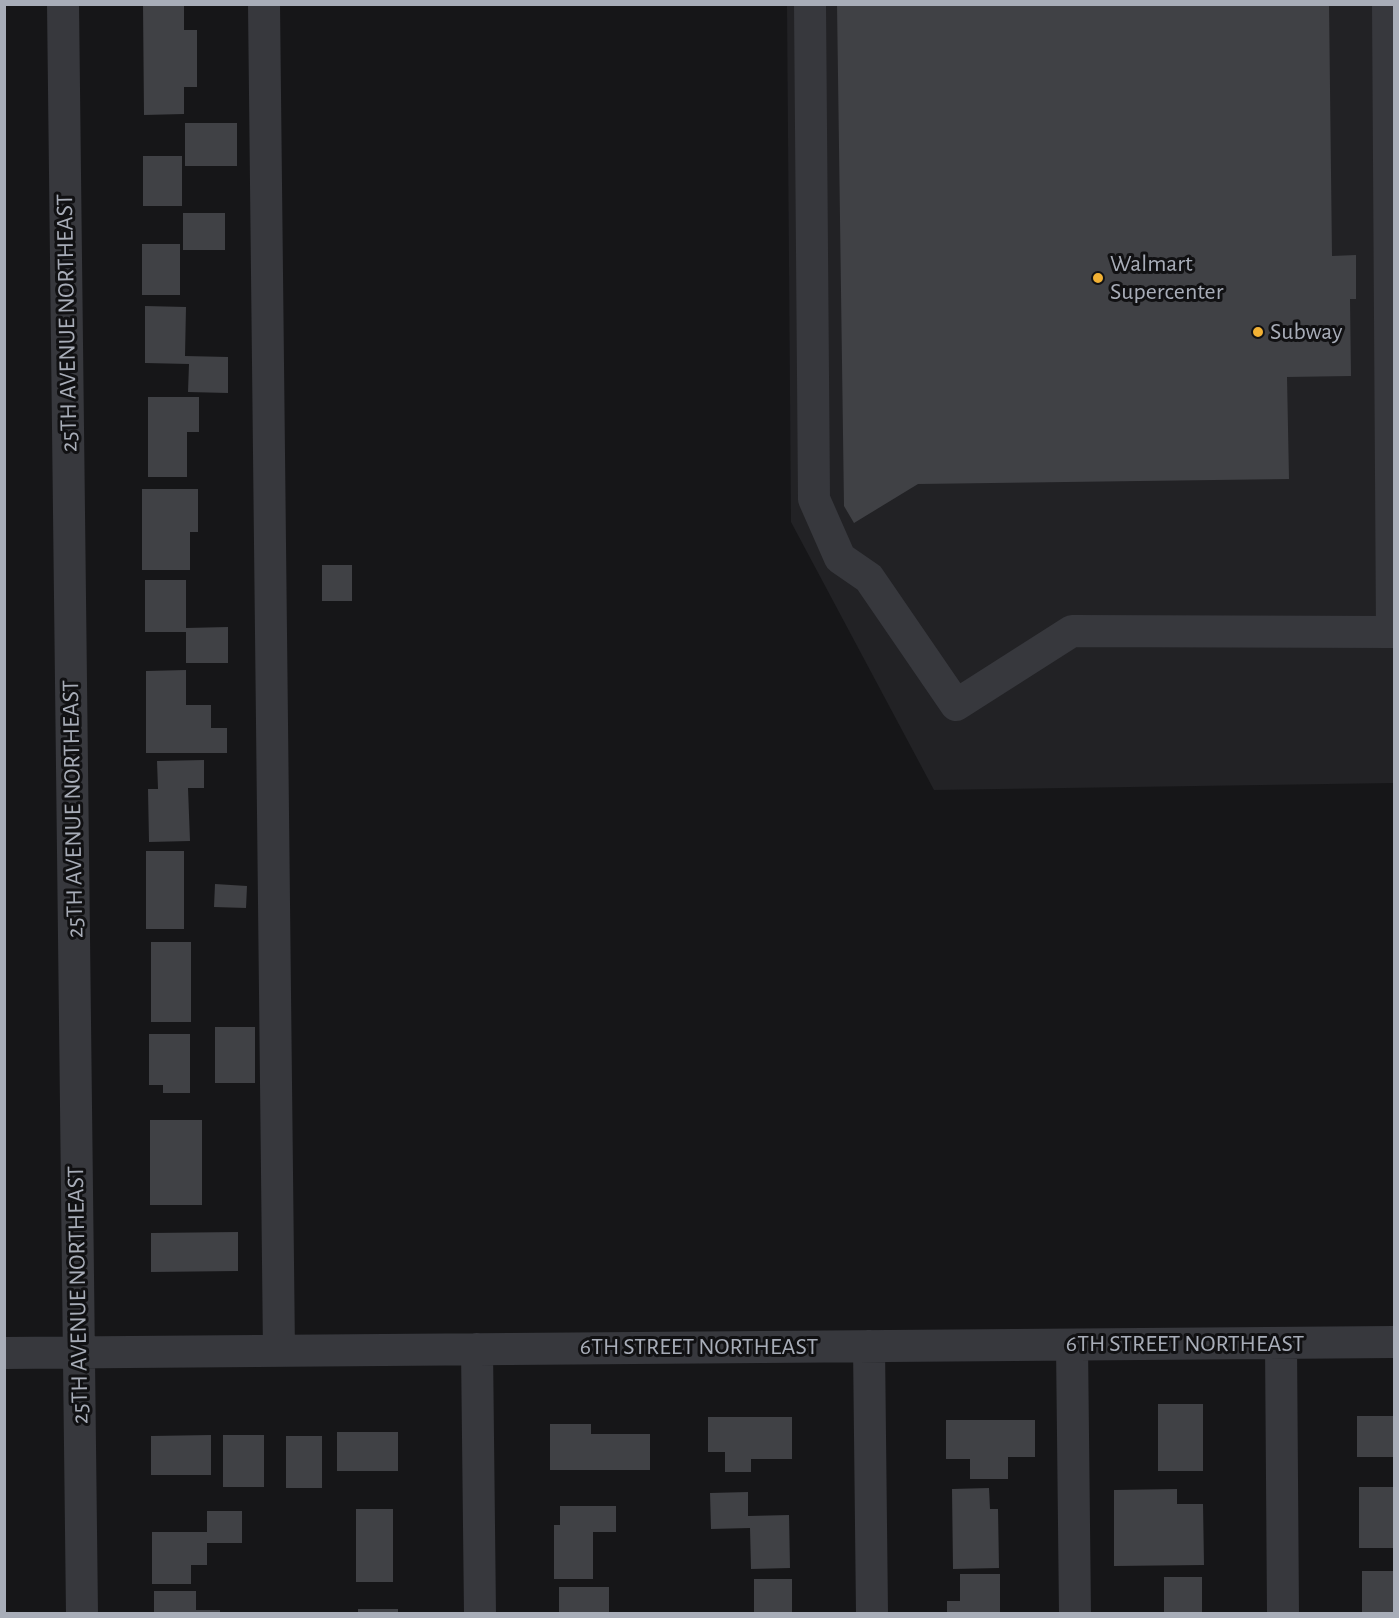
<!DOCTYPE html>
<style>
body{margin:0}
#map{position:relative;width:1399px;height:1618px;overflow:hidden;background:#161618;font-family:"Alegreya Sans",sans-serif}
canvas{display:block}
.frame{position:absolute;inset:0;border:6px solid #a8adb8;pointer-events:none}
</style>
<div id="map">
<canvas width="1399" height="1618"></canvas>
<div class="frame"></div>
</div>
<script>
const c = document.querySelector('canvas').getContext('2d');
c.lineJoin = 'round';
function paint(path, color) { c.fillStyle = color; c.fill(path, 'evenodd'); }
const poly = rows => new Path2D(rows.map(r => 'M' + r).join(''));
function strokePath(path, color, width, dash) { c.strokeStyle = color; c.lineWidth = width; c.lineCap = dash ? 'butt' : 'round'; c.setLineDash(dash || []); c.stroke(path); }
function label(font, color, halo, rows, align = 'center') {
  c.font = font + ' "Alegreya Sans",sans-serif'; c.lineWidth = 6; c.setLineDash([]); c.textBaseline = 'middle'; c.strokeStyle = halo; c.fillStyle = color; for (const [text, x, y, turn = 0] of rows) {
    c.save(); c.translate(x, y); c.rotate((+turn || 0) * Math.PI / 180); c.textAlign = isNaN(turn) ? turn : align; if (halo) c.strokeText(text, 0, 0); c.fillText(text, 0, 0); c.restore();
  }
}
const built = poly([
 [787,5,1394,5,1394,783,934,790,791,522]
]);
const building = poly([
 [143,4,184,4,184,30,197,30,197,87,184,87,184,114,144,115],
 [837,4,1329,4,1332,256,1356,255,1356,299,1350,299,1351,376,1287,377,1289,479,918,484,854,523,844,506],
 [185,123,237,123,237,166,185,166],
 [143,156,182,156,182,206,143,206],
 [183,213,225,213,225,250,183,250],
 [142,244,180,244,180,295,142,295],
 [145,306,186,307,185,356,228,357,228,393,188,392,189,364,145,363],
 [148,397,199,397,199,432,187,432,187,477,148,477],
 [142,489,198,489,198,532,190,532,190,570,142,570],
 [322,565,352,565,352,601,322,601],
 [145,580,186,580,186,628,228,627,228,663,186,663,186,632,145,632],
 [186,670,186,705,211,705,211,728,227,728,227,753,146,753,146,671],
 [204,760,204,788,188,788,190,841,149,842,148,789,158,789,157,761],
 [146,851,184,851,184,929,146,929],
 [215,884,247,886,246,908,214,907],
 [151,942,191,942,191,1022,151,1022],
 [215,1027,255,1027,255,1083,215,1083],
 [149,1034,190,1034,190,1093,163,1093,163,1085,149,1085],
 [150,1120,202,1120,202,1205,150,1205],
 [238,1232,238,1271,151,1272,151,1233],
 [1158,1404,1203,1404,1203,1471,1158,1471],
 [1357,1416,1394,1416,1394,1457,1357,1457],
 [708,1417,792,1417,792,1459,751,1459,751,1472,725,1472,725,1452,708,1452],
 [946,1420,1035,1420,1035,1457,1008,1457,1008,1479,970,1479,970,1459,946,1459],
 [550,1424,591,1424,591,1434,650,1434,650,1470,550,1470],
 [337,1432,398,1432,398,1471,337,1471],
 [211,1435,211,1475,151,1475,151,1436],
 [223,1435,264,1435,264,1487,223,1487],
 [286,1436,322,1436,322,1488,286,1488],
 [1359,1487,1394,1487,1394,1548,1359,1548],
 [989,1488,990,1509,998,1509,999,1568,953,1569,952,1489],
 [1177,1489,1177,1504,1203,1504,1204,1565,1114,1566,1114,1490],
 [748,1492,748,1516,789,1515,790,1568,751,1569,750,1528,711,1529,710,1493],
 [560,1506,616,1506,616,1532,593,1532,593,1579,554,1579,554,1525,560,1525],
 [356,1509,393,1509,393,1582,356,1582],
 [207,1511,242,1511,242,1543,207,1543,207,1565,191,1565,191,1584,152,1584,152,1532,207,1532],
 [1362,1571,1394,1571,1394,1614,1362,1614],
 [960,1574,1000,1574,1000,1614,947,1614,947,1601,960,1601],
 [1164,1577,1202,1577,1202,1614,1164,1614],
 [754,1579,792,1579,792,1614,754,1614],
 [559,1587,609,1587,609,1614,559,1614],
 [154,1591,196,1591,196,1610,220,1610,220,1614,154,1614],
 [358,1609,398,1609,398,1614,358,1614]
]);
const minor = poly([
 [63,4,82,1614],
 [264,4,279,1351],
 [810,4,814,499,840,558,869,578,956,705,1072,631,1392,632],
 [1388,4,1392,632,1394,632],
 [1281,1343,1283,1614],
 [1072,1345,1075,1614],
 [869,1346,872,1614],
 [477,1349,480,1614],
 [4,1353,1394,1342]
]);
const markers = [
 [1098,278,6,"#f2b134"],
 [1258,332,6,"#f2b134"]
];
const poiNames = [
 ["Walmart",1110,264],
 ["Supercenter",1110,292],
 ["Subway",1270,332]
];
const streetNames = [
 ["25TH AVENUE NORTHEAST",67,323,-91],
 ["25TH AVENUE NORTHEAST",73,809,-91],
 ["25TH AVENUE NORTHEAST",78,1295,-91],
 ["6TH STREET NORTHEAST",1185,1344],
 ["6TH STREET NORTHEAST",699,1347]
];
paint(built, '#222225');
paint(building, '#404145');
strokePath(minor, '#37383d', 32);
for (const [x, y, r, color] of markers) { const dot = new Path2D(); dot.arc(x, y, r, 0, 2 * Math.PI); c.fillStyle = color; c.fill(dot); strokePath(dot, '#111113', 2); }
label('24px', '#a8adb8', '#111113', poiNames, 'left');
label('24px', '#a8adb8', '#111113', streetNames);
</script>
